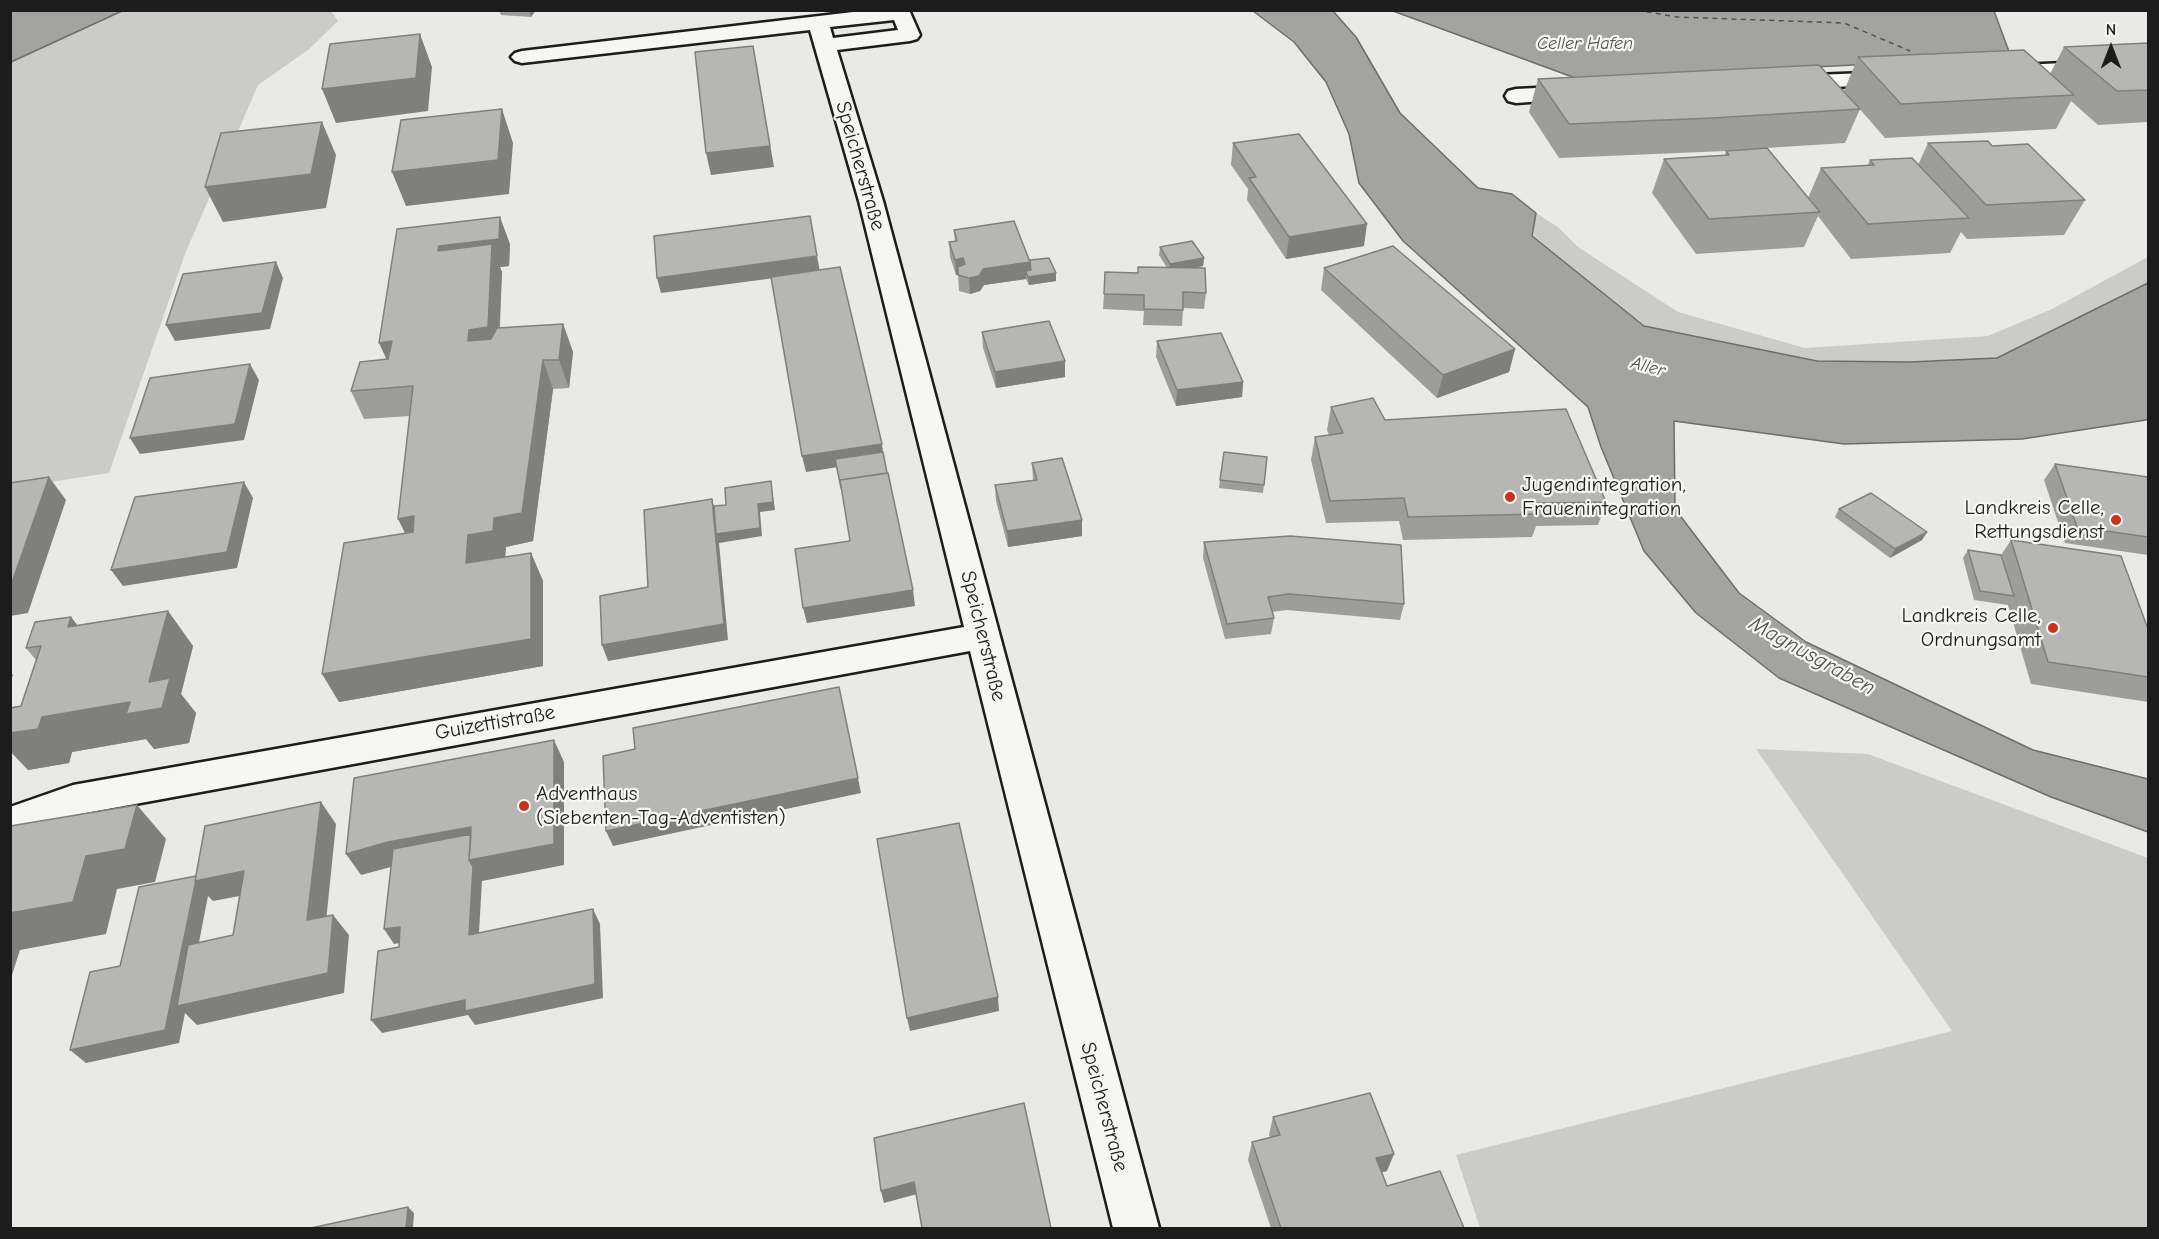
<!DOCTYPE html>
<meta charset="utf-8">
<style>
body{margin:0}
#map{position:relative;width:2159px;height:1239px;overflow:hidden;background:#e9e9e5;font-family:"Comic Neue",sans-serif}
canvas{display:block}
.frame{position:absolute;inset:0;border:12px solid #1c1c1c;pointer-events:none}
.north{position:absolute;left:2081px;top:18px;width:60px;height:60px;-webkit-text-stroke:4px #f6f6f2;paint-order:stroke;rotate:0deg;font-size:16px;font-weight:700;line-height:24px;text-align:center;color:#1c1c1c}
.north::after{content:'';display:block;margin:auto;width:21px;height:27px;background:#1c1c1c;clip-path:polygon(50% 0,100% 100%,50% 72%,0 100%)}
</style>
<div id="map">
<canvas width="2159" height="1239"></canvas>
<div class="frame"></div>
<div class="north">N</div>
</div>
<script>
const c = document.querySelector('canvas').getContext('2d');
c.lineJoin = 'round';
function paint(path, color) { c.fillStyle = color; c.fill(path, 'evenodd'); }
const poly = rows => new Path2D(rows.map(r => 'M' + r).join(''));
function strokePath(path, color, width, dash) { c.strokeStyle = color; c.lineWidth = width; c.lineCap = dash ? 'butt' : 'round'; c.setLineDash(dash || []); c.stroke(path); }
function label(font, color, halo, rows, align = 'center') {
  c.font = font + ' "Comic Neue",sans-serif'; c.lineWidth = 4.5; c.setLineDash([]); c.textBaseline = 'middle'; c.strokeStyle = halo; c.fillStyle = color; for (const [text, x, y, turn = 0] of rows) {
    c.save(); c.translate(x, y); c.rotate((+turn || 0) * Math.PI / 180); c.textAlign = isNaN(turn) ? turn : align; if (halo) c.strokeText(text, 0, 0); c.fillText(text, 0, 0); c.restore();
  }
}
const green = poly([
 [122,11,331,11,338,21,308,50,258,85,185,254,109,473,11,488,10,62],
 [1536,213,1558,227,1578,247,1678,312,1805,348,1988,336,2052,309,2148,257,2148,283,1998,358,1910,362,1817,361,1644,326,1531,236],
 [1756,749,1868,754,2148,858,2148,1228,1480,1228,1456,1155,1952,1031]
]);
const water = poly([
 [11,10,122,10,122,11,11,62,11,10],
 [1253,11,1333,11,1356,37,1400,113,1478,188,1512,194,1536,213,1532,236,1644,326,1817,361,1910,362,1997,358,2148,283,2148,419,2146,420,2022,439,1844,444,1674,421,1675,509,1739,593,1806,642,2033,750,2148,779,2148,832,2051,797,1779,678,1696,613,1644,551,1601,447,1588,407,1403,241,1359,183,1349,134,1326,82,1294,42,1253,11],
 [1393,11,1994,11,2011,57,1578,79,1393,11]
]);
const ferry = poly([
 [1637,10,1677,17,1844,23,1910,51]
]);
const minor = poly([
 [870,10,909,10,920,35,917,39,910,41,837,50,883,201,1159,1228,1113,1228,970,651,75,815,10,838,10,807,73,785,964,627,859,201,810,30,522,63,515,61,511,57,515,53,522,51,870,10],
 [894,20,898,30,833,38,830,27,894,20],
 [2148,59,2148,71,2000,78,1992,77,1989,72,1992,67,2000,66,2148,59],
 [1892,72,1900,73,1903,78,1900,83,1788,90,1780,88,1777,83,1780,78,1788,76,1892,72],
 [1577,86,1585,88,1588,93,1585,98,1516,103,1508,101,1505,96,1508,91,1516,89,1577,86]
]);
const wall = poly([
 [499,10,536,10,531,17,501,15],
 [2148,43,2148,122,2098,125,2071,101,2056,129,1885,138,1844,91,1858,57,2050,74,2064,47],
 [1538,79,1860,109,1845,143,1734,150,1808,198,1821,168,1868,165,1870,160,1918,165,1928,143,1992,146,2085,200,2064,235,1967,239,1961,232,1950,253,1851,259,1818,216,1804,247,1696,254,1652,193,1664,159,1725,155,1726,151,1559,158,1529,112],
 [1233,143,1364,246,1286,259,1247,200,1248,189,1231,165],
 [954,230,1030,260,1056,273,1056,281,1029,285,1026,279,984,285,980,291,970,294,959,291,958,275,956,275,950,257,949,242,955,241],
 [510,244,509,266,500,267,502,272,500,328,563,324,573,352,569,388,553,389,533,541,506,547,505,557,531,553,543,581,543,666,339,702,405,533,410,416,364,419,351,391,386,359],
 [1160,247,1204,258,1203,266,1193,268,1206,293,1204,309,1183,308,1182,326,1143,325,1144,311,1103,309,1104,294,1138,273,1167,268,1159,255],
 [1324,268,1515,349,1509,372,1437,398,1321,290],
 [982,332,1065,377,996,388,983,348],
 [1157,341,1243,382,1242,397,1176,406,1156,357],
 [1331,407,1385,420,1606,502,1598,525,1536,526,1532,537,1403,540,1399,521,1326,523,1311,460,1315,437,1329,435,1327,430],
 [1267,457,1263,493,1219,488,1220,480],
 [1032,463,1082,536,1008,547,996,501,995,485,1033,480],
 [2055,464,2148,477,2148,555,2065,543,2044,480],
 [1839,509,1927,532,1922,540,1890,558,1835,517],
 [2011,540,2148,629,2148,702,2031,684,2008,605,1974,600,1963,558,1968,550,2001,555],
 [1204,542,1404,604,1400,620,1287,610,1272,612,1274,618,1271,634,1225,639,1203,558],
 [168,611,193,646,181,694,196,713,189,743,154,749,146,739,72,752,69,763,28,770,10,751,10,708,21,706,36,660,26,648,71,617,77,625],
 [1273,1117,1387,1171,1382,1172,1387,1186,1464,1228,1271,1228,1248,1160,1252,1142,1270,1138,1269,1135]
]);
const shadedWall = poly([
 [529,10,536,10,531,17],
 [420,34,432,67,428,111,336,123,322,89],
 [753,46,774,167,711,175,706,153],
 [502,109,513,143,509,194,406,206,392,172],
 [322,122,336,155,326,208,223,222,205,187],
 [500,217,510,244,509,266,500,267,502,272,498,355,468,341,438,251,439,246],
 [1367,224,1364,246,1286,259,1289,237],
 [817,256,820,272,661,293,657,278],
 [963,258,964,274,956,275,955,260],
 [1204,258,1203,266,1170,273,1170,264],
 [276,262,283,278,270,329,175,341,166,325],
 [1030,262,1056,273,1056,281,1029,285,1028,277,1026,271,1026,279,984,285,980,291,970,294,969,278,983,269],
 [563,324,573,352,569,388,559,360],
 [392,341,392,371,379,343],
 [1515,349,1509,372,1437,398,1443,375],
 [543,360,553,389,533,541,506,547,505,559,466,563,468,535,494,518],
 [1065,361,1065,377,996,388,995,372],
 [250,364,259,380,244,440,140,454,130,438],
 [1243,382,1242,397,1176,406,1177,390],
 [882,444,884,460,806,472,802,456],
 [49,477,66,500,28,613,10,616,10,588],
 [771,481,775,510,760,512,762,536,719,543,728,640,608,661,602,645,724,624,712,499,716,515,758,504],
 [244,482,253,498,237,568,123,586,111,570],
 [414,516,412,547,398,519],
 [1082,520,1082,536,1008,547,1007,531],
 [1927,532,1922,540,1890,558,1895,549],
 [531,553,543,581,543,666,339,702,322,674],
 [913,590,915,606,807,623,803,608],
 [168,611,193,646,181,694,196,713,189,743,154,749,146,739,72,752,69,763,28,770,10,751,10,733,42,717,149,682],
 [71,617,99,653,68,627],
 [10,672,13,675,10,681],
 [554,740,564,762,564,865,482,881,478,949,402,864,361,875,346,854],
 [858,778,861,793,613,846,606,831],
 [321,802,336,824,324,941,307,920],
 [137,805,166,839,155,882,117,889,106,934,20,950,10,981,10,913,86,856],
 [244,871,261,892,213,901,208,896,187,1004,333,915,349,935,344,993,197,1025,185,1013,179,1043,86,1063,70,1050,196,880],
 [593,909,600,924,603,998,475,1025,468,1015,382,1033,371,1020],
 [400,927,410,941,394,944,384,929],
 [998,997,999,1011,910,1031,907,1018],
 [1394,1154,1387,1171,1369,1176,1376,1158],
 [914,1182,917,1194,884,1203,881,1191],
 [408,1207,414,1213,413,1228,406,1228]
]);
const building = poly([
 [420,34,416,78,322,89,330,44,420,34],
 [2148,43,2148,90,2117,91,2064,47,2148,43],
 [753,46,770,146,706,153,695,52,753,46],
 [2024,50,2074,95,1901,104,1858,57,2024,50],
 [1819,65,1860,109,1713,118,1569,124,1538,79,1819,65],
 [502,109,498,160,392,172,401,120,502,109],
 [322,122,311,174,205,187,221,133,322,122],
 [1299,134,1367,224,1289,237,1249,178,1256,177,1233,143,1299,134],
 [1988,141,1992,146,2028,144,2085,200,1986,205,1928,143,1988,141],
 [1767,148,1820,212,1709,219,1664,159,1729,155,1726,151,1767,148],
 [1912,158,1969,218,1868,224,1821,168,1874,165,1870,160,1912,158],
 [810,216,817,256,657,278,654,236,810,216],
 [500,217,499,239,439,246,438,251,492,244,488,327,469,330,468,341,491,339,497,328,563,324,559,360,543,360,522,513,494,518,493,531,468,535,466,563,531,553,531,639,322,674,344,543,413,532,414,516,398,519,413,386,351,391,360,362,388,359,392,341,379,343,397,229,500,217],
 [1014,221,1030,262,983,269,979,276,969,278,958,275,958,267,965,264,963,258,955,260,949,242,957,241,954,230,1014,221],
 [1192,241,1204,258,1170,264,1160,247,1192,241],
 [1393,246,1515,349,1443,375,1324,268,1393,246],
 [1049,258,1056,273,1028,277,1026,271,1031,270,1030,260,1049,258],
 [276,262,262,313,166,325,183,274,276,262],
 [840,267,882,444,802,456,771,277,840,267],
 [1138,267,1205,268,1206,293,1183,292,1183,310,1144,309,1144,295,1104,294,1105,272,1138,273,1138,267],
 [1049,321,1065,361,995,372,982,332,1049,321],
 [1221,333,1243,382,1177,390,1157,341,1221,333],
 [250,364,235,424,130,438,150,378,250,364],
 [1373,398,1385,420,1566,409,1606,502,1535,503,1539,514,1408,517,1404,498,1330,501,1315,437,1343,433,1331,407,1373,398],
 [883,452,887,473,840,480,841,488,835,459,883,452],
 [1224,452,1267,457,1264,485,1220,480,1224,452],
 [1062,458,1082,520,1007,531,995,485,1037,480,1032,463,1062,458],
 [2055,464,2148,477,2148,537,2077,527,2055,464],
 [888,473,913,590,803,608,795,549,850,541,840,480,888,473],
 [49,477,10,588,10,483,49,477],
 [771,481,773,502,758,504,760,528,716,534,714,506,726,505,725,488,771,481],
 [244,482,227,552,111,570,135,497,244,482],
 [1871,493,1927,532,1895,549,1839,509,1871,493],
 [712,499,724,624,602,645,600,596,648,587,644,510,712,499],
 [1290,536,1401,545,1404,604,1289,594,1268,597,1274,618,1227,624,1204,542,1290,536],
 [2011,540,2121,556,2148,629,2148,677,2048,662,2011,540],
 [1968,550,2001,555,2014,596,1980,591,1968,550],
 [168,611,149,682,170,678,162,708,126,714,130,702,42,717,38,729,10,733,10,708,21,706,41,646,26,648,35,622,71,617,68,627,168,611],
 [839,687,858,778,606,831,603,756,635,749,633,728,839,687],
 [554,740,554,844,469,860,471,827,388,842,346,854,354,778,554,740],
 [321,802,307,920,333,915,328,973,177,1006,188,945,233,935,244,871,195,881,205,826,321,802],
 [137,805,125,849,86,856,73,902,10,913,10,826,137,805],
 [959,823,998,997,907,1018,877,839,959,823],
 [471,834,469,860,473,867,469,935,593,909,595,984,465,1011,465,1000,371,1020,378,951,399,947,400,927,384,929,393,849,471,834],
 [196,876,195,881,196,880,165,1030,70,1050,90,972,120,966,139,887,196,876],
 [1370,1093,1394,1154,1376,1158,1387,1186,1440,1171,1464,1228,1281,1228,1252,1142,1280,1135,1273,1117,1370,1093],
 [1024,1103,1051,1228,922,1228,914,1182,881,1191,874,1138,1024,1103],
 [408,1207,406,1228,311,1228,408,1207]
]);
const markers = [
 [1510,497,6,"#c8321e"],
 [2116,520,6,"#c8321e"],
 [2053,628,6,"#c8321e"],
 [524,806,6,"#c8321e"]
];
const farWaternames = [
 ["Celler Hafen",1585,44],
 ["Aller",1648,367,15]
];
const streetNames = [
 ["Speicherstraße",860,166,74],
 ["Speicherstraße",983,636,76],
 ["Guizettistraße",495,723,-10],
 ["Speicherstraße",1104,1107,75]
];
const poiNames = [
 ["Jugendintegration,",1522,485],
 ["Frauenintegration",1522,509],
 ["Landkreis Celle,",2104,508,"right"],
 ["Rettungsdienst",2104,532,"right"],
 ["Landkreis Celle,",2041,616,"right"],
 ["Ordnungsamt",2041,640,"right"],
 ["Adventhaus",536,794],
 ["(Siebenten-Tag-Adventisten)",536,818]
];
const waterNames = [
 ["Magnusgraben",1812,656,29]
];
paint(green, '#cbcbc7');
paint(water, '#a3a3a1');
strokePath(water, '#6d6d6c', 1.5);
strokePath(ferry, '#525251', 1.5, [5, 4.5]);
strokePath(minor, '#1c1c1c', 5);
paint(minor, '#f6f6f2');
paint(wall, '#9d9d9a');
paint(shadedWall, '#7f7f7d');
paint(building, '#b6b6b3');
strokePath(building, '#7f7f7d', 1.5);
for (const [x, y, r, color] of markers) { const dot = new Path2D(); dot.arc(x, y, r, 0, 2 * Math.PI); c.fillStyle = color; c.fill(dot); strokePath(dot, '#f6f6f2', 2); }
label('italic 18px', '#525251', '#f6f6f2', farWaternames);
label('21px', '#1c1c1c', '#f6f6f2', streetNames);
label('21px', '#1c1c1c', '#f6f6f2', poiNames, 'left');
label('italic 22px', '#525251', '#f6f6f2', waterNames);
</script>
